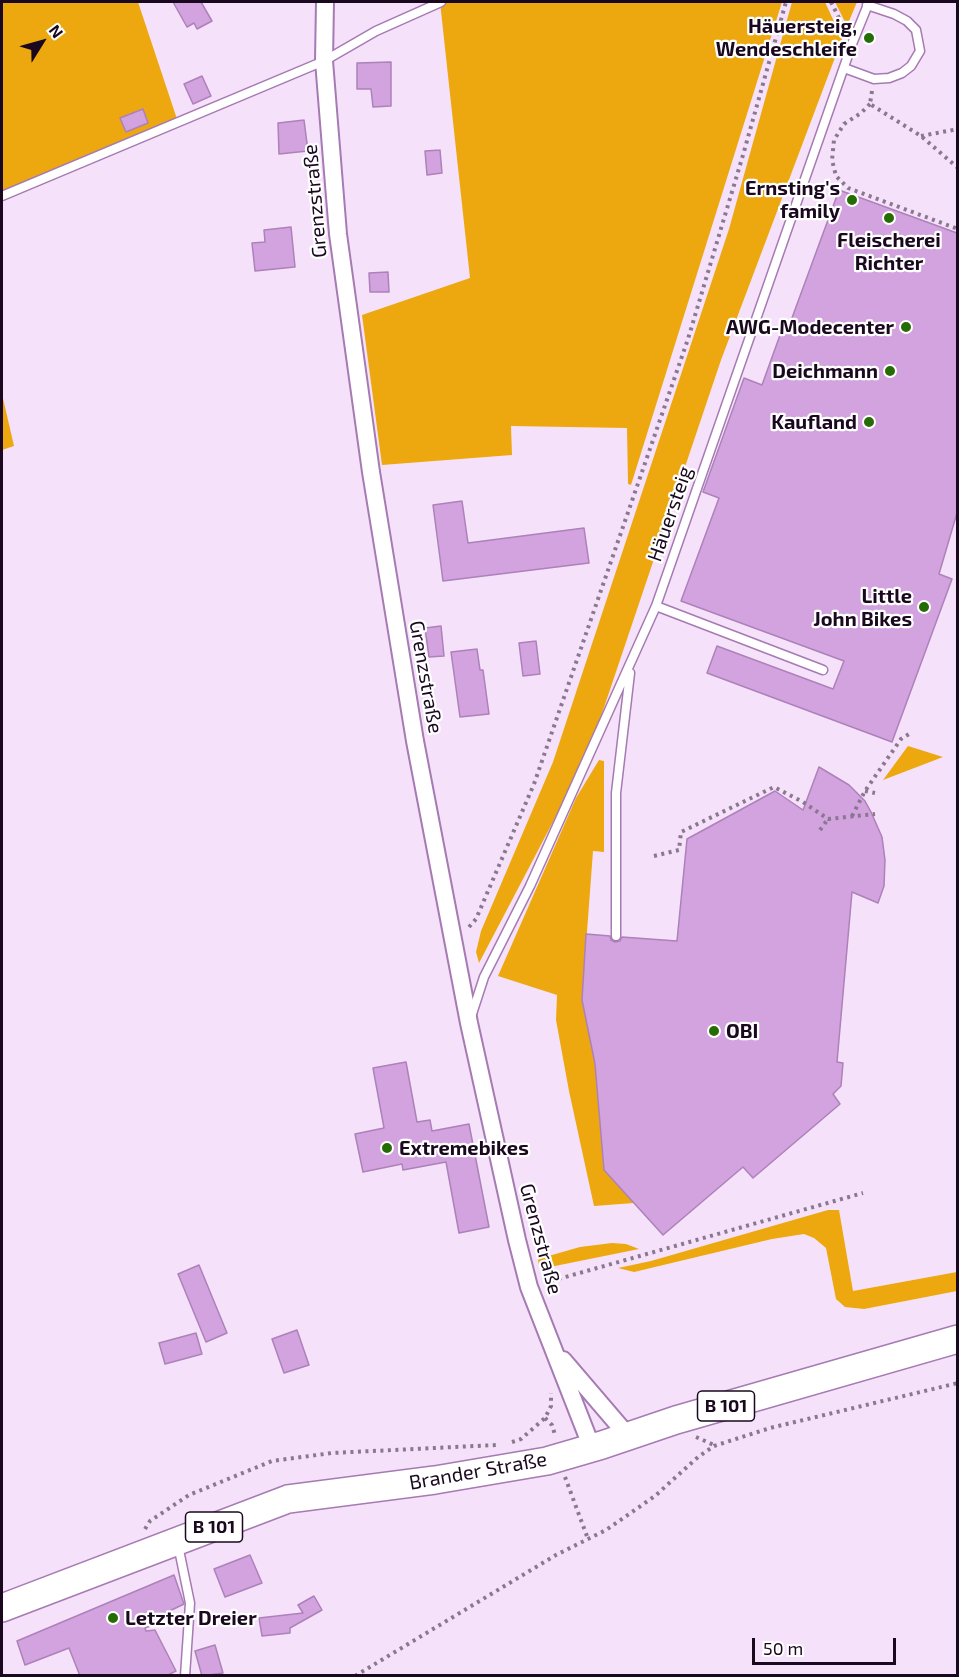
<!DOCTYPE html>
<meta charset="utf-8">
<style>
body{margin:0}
#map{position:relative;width:959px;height:1677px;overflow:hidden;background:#f5e2fa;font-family:"Exo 2",sans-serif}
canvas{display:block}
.frame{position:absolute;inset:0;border:3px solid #19081e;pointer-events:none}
.north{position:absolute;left:12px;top:12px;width:60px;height:60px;-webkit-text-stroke:4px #fff;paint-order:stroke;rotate:53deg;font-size:16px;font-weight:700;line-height:24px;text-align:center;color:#19081e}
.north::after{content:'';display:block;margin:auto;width:21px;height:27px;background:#19081e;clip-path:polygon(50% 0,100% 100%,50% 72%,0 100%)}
.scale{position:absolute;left:752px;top:1638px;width:144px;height:27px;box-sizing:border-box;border:3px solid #19081e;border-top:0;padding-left:8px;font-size:18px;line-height:21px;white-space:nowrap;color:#19081e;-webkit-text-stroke:4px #fff;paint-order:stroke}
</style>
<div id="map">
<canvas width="959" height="1677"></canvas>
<div class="frame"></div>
<div class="north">N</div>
<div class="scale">50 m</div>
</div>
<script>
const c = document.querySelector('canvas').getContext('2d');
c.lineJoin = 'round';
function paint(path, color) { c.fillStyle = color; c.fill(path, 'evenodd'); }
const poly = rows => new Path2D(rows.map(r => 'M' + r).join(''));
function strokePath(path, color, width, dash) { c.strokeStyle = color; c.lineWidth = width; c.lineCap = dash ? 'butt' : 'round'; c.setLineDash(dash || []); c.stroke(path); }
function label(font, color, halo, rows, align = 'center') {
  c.font = font + ' "Exo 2",sans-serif'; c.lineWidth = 4.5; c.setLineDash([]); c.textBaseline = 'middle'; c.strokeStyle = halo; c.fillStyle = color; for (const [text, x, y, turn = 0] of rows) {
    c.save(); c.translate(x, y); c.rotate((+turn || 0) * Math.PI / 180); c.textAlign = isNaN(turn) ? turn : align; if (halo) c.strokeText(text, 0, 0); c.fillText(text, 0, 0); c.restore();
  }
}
const green = poly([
 [2,2,138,2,177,119,2,195],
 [440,2,782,2,631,485,628,484,627,428,511,426,512,455,382,465,362,315,470,278],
 [792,2,825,2,842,39,721,360,588,755,479,963,476,952,481,931,553,762,729,229],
 [835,2,857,2,847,26],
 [2,394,14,446,2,450],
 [908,746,943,757,883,780],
 [599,760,604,761,604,852,593,851,582,999,595,1064,604,1170,634,1203,594,1206,569,1091,556,1020,557,995,498,976,576,798],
 [828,1210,839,1210,853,1291,957,1272,957,1291,864,1309,845,1307,836,1299,826,1248,814,1238,804,1234,772,1239,634,1272,618,1268,651,1261],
 [612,1243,626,1244,639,1249,545,1268,539,1266,538,1259,580,1247]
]);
const building = poly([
 [173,2,201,2,212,21,197,29,194,23,187,27,173,2],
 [391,62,391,106,373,107,371,89,357,89,357,63,391,62],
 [202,76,211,96,193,104,184,84,202,76],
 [143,109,148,123,126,132,120,118,143,109],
 [304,120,308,151,279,154,278,123,304,120],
 [440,150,442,173,427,175,425,151,440,150],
 [839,190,957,233,957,513,939,574,952,579,892,742,707,673,717,646,833,689,844,661,681,601,719,498,703,492,744,378,762,385,784,324,789,326,839,190],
 [291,227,295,267,255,271,252,243,265,242,264,230,291,227],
 [388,272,389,292,370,292,369,273,388,272],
 [462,501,468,543,584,528,589,563,443,581,433,505,462,501],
 [441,626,444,656,429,657,425,628,441,626],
 [536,641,540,674,523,676,519,643,536,641],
 [477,649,480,670,483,670,489,714,460,717,451,652,477,649],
 [819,767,849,785,865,801,871,812,882,837,885,860,884,886,878,903,852,892,837,1062,843,1063,841,1086,833,1094,840,1104,753,1178,743,1167,663,1235,604,1170,595,1064,582,1000,586,934,610,936,611,940,615,942,620,941,622,937,677,941,687,839,775,791,803,810,819,767],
 [406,1062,417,1122,430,1120,432,1131,469,1124,489,1227,459,1233,446,1162,403,1170,402,1164,363,1172,355,1134,384,1128,373,1068,406,1062],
 [199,1265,227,1333,206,1342,178,1274,199,1265],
 [297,1330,309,1365,284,1373,272,1339,297,1330],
 [196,1333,202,1354,165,1364,159,1343,196,1333],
 [250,1555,262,1583,225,1597,214,1569,250,1555],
 [174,1575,184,1604,151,1620,153,1625,145,1628,146,1631,155,1630,176,1671,166,1676,80,1676,69,1648,25,1665,17,1641,174,1575],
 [314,1596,322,1610,290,1628,290,1633,262,1636,259,1618,303,1613,298,1605,314,1596],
 [215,1645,223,1673,202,1676,195,1651,215,1645]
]);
const path = poly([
 [831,2,845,30],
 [872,91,870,104,921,136,958,168],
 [870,104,861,113,844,124,834,140,832,160,836,176,848,188,958,229],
 [921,136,958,129],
 [865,791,875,793],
 [852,816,865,791,901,739,909,734],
 [820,830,828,819],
 [654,856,679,850,681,832,774,787,803,802,828,819,875,814],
 [469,927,476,919,534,784,688,339,743,155,786,2],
 [544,1283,863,1193],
 [545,1418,552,1425,555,1435],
 [696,1437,714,1445],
 [512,1442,521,1439,545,1418,551,1406,551,1393],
 [565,1477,588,1539],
 [145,1529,150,1521,189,1495,272,1461,332,1453,496,1445],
 [355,1676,556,1555,606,1530,655,1496,698,1457,714,1446,770,1428,958,1383]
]);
const lane = poly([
 [844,68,874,79,889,78,902,73,911,66,920,51,916,30,907,21,894,14,867,5],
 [2,196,324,61,376,31,441,2],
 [656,606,823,670],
 [616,936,616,793,630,673],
 [471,1017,484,977,530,886,656,606,852,44,869,2],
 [178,1545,190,1603,185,1676]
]);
const street = poly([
 [325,2,324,61,338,234,371,472,415,741,469,1023,517,1240,529,1287,592,1448],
 [563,1360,628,1436]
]);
const primary = poly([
 [2,1608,288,1499,435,1480,547,1461,602,1445,676,1420,958,1339]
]);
const markers = [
 [869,38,6,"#266c05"],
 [852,200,6,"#266c05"],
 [889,218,6,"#266c05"],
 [906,327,6,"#266c05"],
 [890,371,6,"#266c05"],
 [869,422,6,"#266c05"],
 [924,607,6,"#266c05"],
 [714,1031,6,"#266c05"],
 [387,1148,6,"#266c05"],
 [113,1618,6,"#266c05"]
];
const shields = [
 [726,1406,57],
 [214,1527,57]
];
const shieldNames = [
 ["B 101",726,1406],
 ["B 101",214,1527]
];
const poiNames = [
 ["Häuersteig,",857,26],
 ["Wendeschleife",857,49],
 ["Ernsting's",840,188],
 ["family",840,211],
 ["Fleischerei",889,240,"center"],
 ["Richter",889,263,"center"],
 ["AWG-Modecenter",894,327],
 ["Deichmann",878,371],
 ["Kaufland",857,422],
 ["Little",912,596],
 ["John Bikes",912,619],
 ["OBI",726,1031,"left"],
 ["Extremebikes",399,1148,"left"],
 ["Letzter Dreier",125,1618,"left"]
];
const streetNames = [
 ["Grenzstraße",315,201,-95],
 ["Häuersteig",670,514,-71],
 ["Grenzstraße",426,677,80],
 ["Grenzstraße",541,1239,75],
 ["Brander Straße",478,1471,-10]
];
paint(green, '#eca80e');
paint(building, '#d2a3de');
strokePath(building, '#ad81b9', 1.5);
strokePath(lane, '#a67ab2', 11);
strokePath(street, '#a67ab2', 20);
strokePath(primary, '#a67ab2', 30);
strokePath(path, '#8a788f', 4, [3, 4.5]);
strokePath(lane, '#fff', 8);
strokePath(street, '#fff', 16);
strokePath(primary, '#fff', 27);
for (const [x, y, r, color] of markers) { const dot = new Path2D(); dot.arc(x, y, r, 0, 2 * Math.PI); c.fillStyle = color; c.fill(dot); strokePath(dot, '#fff', 2); }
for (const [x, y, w] of shields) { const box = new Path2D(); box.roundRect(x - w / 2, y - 15, w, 30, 4.5); c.fillStyle = '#fff'; c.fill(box); strokePath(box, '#19081e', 1.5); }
label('bold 18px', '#19081e', null, shieldNames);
label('bold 20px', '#19081e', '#fff', poiNames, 'right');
label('20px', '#19081e', '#fff', streetNames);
</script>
